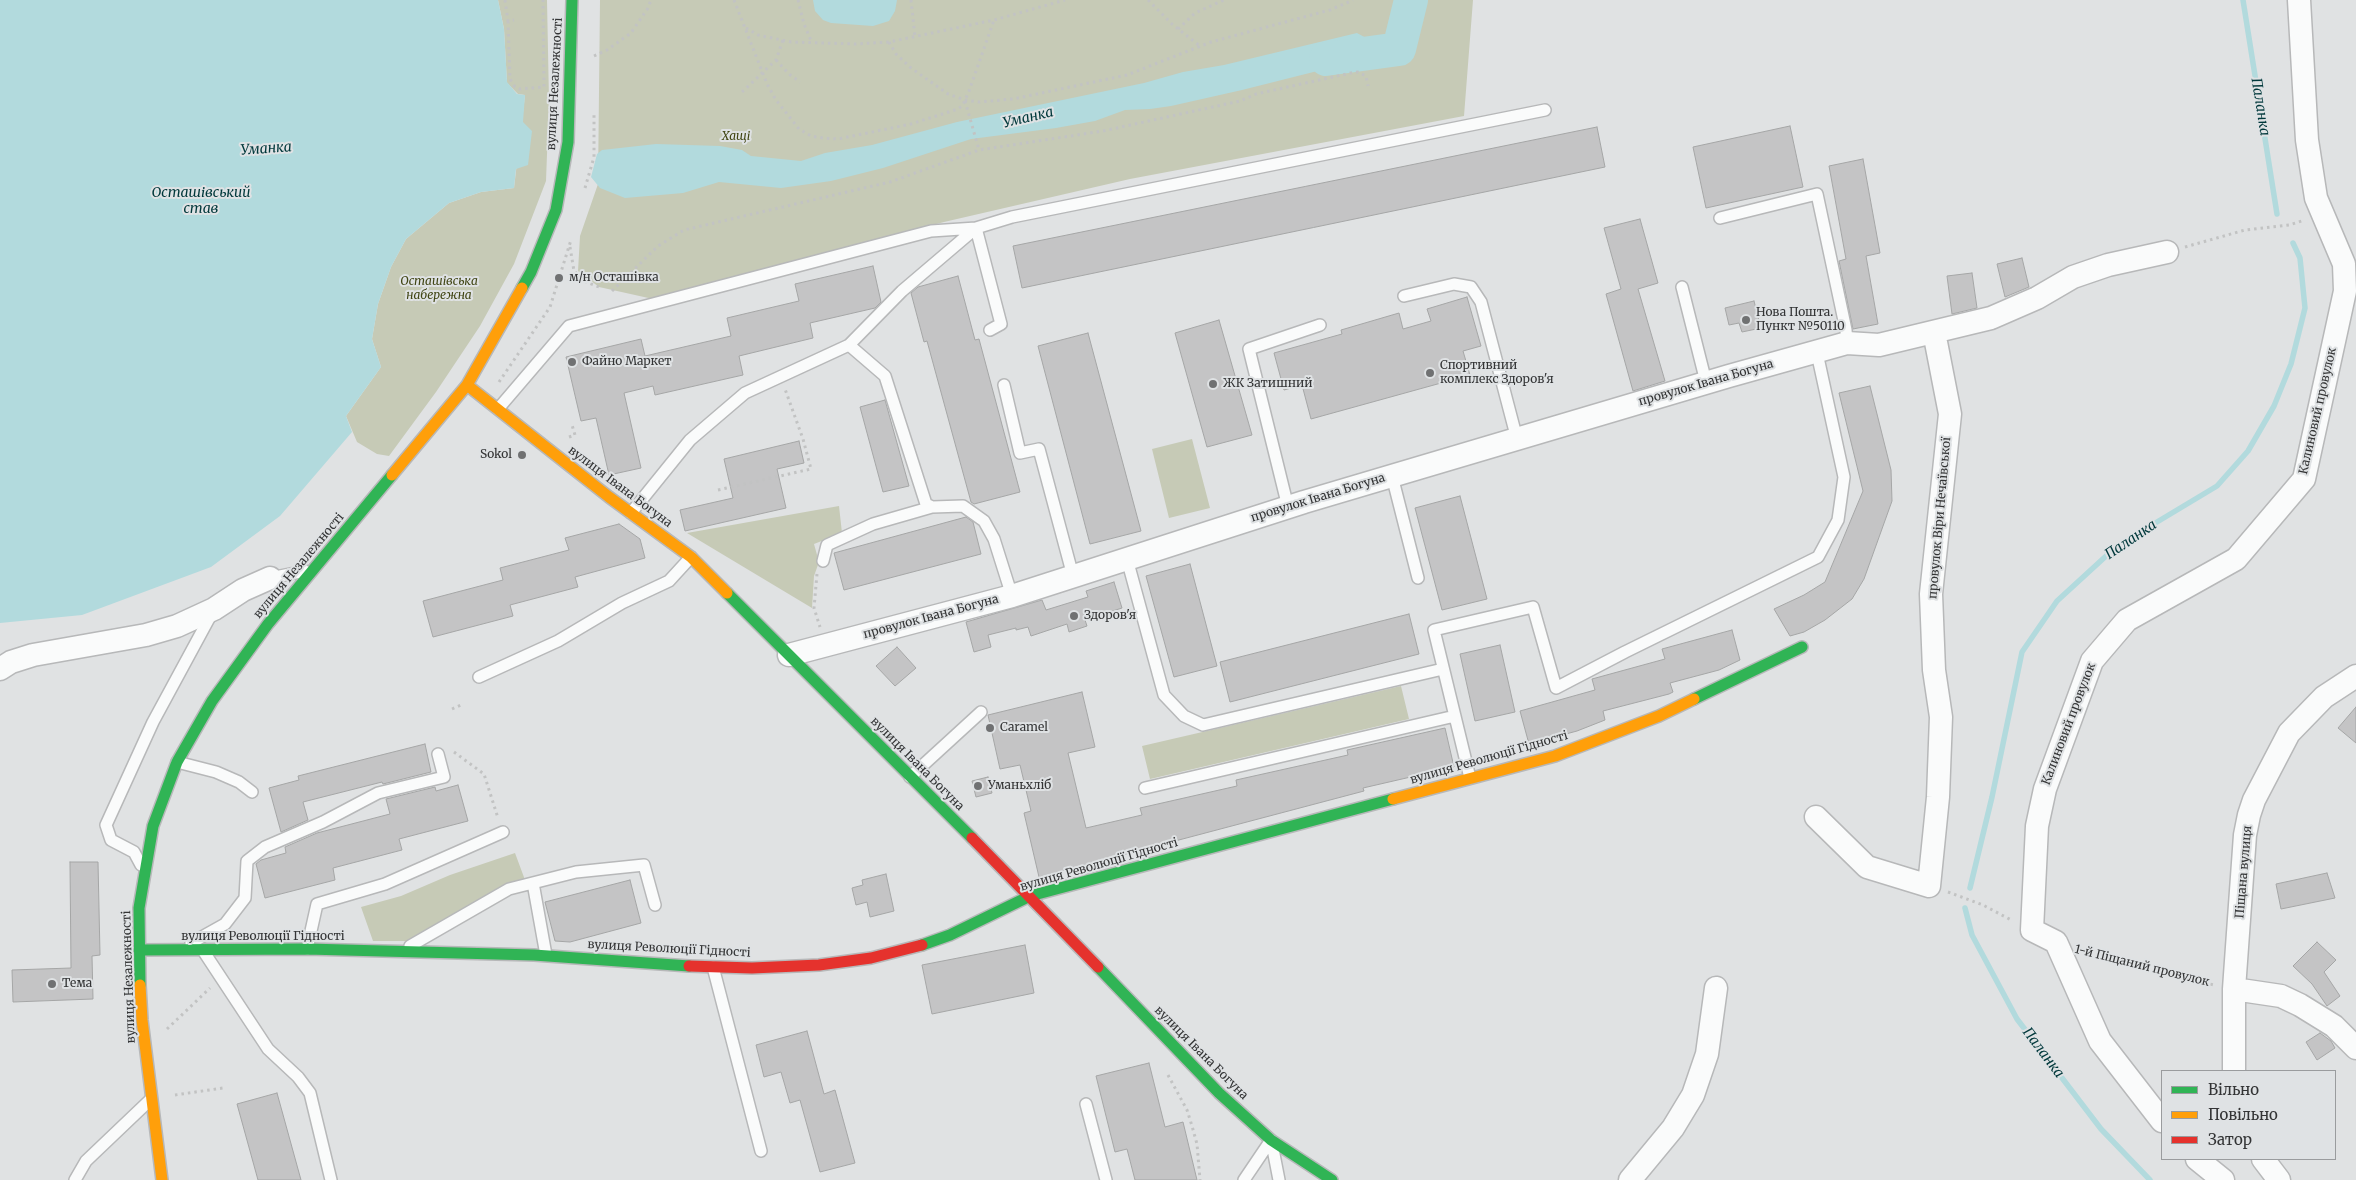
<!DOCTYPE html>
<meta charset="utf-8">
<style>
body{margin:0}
#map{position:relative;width:2356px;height:1180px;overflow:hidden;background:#e0e2e3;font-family:Merriweather,serif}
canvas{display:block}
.legend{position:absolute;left:2161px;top:1070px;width:175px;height:90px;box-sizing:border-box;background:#dfe2e4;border:1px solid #9a9c9e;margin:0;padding:6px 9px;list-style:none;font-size:15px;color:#333435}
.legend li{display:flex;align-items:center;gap:10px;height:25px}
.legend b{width:25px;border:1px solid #9a9c9e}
</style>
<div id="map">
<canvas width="2356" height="1180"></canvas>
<ul class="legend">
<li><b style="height:6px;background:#30b455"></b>Вільно</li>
<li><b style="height:6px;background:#ff9f0a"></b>Повільно</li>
<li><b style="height:6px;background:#e5322d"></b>Затор</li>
</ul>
</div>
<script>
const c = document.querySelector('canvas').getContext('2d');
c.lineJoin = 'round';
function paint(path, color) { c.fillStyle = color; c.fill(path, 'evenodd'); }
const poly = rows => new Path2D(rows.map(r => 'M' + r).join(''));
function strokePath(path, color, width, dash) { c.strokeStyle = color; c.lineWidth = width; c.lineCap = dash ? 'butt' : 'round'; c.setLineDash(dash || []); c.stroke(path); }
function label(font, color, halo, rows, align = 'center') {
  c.font = font + ' Merriweather,serif'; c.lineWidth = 4; c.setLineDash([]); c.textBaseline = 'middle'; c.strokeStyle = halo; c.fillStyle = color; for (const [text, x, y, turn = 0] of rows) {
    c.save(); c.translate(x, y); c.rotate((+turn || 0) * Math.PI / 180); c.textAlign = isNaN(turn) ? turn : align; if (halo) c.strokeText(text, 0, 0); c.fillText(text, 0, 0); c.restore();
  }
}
const green = poly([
 [498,0,547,0,549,101,546,181,514,264,480,326,436,392,389,456,377,454,357,442,346,416,381,367,372,339,378,304,391,267,406,239,449,203,481,192,514,188,525,95,518,94,507,83,504,29],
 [600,0,1473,0,1464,116,1130,179,944,222,653,299,599,287,578,271,580,236,598,184],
 [1192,439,1210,508,1169,518,1152,449],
 [839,506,842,533,814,544,819,562,814,576,812,608,687,533],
 [1401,686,1409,719,1150,779,1142,746],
 [515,853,525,880,412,941,373,941,361,907,401,896,450,875]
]);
const water = poly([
 [0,0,498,0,504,29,507,82,517,94,525,95,523,122,532,131,528,165,516,169,514,188,481,192,449,203,406,239,391,267,378,304,372,339,381,367,346,416,352,432,280,516,211,567,82,615,0,623],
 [813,0,897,0,895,11,889,21,873,26,831,23,823,20,815,11],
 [1357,33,1368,39,1373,57,1242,90,1171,106,1150,109,1125,110,1095,121,1056,128,971,139,883,168,831,181,781,188,719,182,683,193,625,198,600,188,591,177,597,154,602,150,656,144,720,146,742,150,751,156,801,161,825,153,872,145,957,122,1144,83,1183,72,1224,65]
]);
const stream = poly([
 [2243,0,2277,214],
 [1970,888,1992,797,2022,652,2057,601,2117,546,2217,486,2248,451,2274,406,2291,364,2305,308,2300,258,2293,243],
 [1965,908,1972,935,2017,1019,2101,1129,2150,1180]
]);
const river = poly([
 [1326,59,1399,49,1411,0]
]);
const building = poly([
 [1790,126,1803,187,1706,208,1693,147,1790,126],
 [1597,127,1605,167,1022,288,1013,246,1597,127],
 [1863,159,1880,253,1866,256,1878,324,1853,329,1839,261,1846,259,1829,166,1863,159],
 [1640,219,1658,283,1638,289,1665,381,1633,391,1606,294,1621,289,1604,228,1640,219],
 [2022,258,2029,287,2005,297,1997,264,2022,258],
 [873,266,881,302,875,308,810,323,813,338,739,356,743,375,655,395,653,386,624,393,641,468,609,475,596,418,581,421,566,357,641,339,645,356,731,336,727,318,799,301,795,284,873,266],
 [1972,273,1977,308,1952,314,1947,276,1972,273],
 [958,276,975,340,979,339,1020,492,974,504,971,502,927,341,924,342,911,293,918,287,958,276],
 [1467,297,1481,346,1463,351,1470,375,1311,419,1302,385,1284,390,1274,353,1342,334,1341,330,1399,313,1403,329,1431,321,1427,309,1467,297],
 [1754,301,1761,328,1742,332,1739,323,1729,325,1725,308,1754,301],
 [1219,320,1252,435,1207,447,1175,333,1219,320],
 [1088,333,1141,531,1090,544,1038,346,1088,333],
 [1870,386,1891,470,1892,501,1864,579,1852,599,1825,620,1804,632,1790,636,1774,609,1804,595,1825,582,1863,491,1839,393,1870,386],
 [885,400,909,486,883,492,860,407,885,400],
 [799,441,804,463,777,469,786,508,685,531,680,510,733,498,724,459,799,441],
 [1460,496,1487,599,1442,610,1415,508,1460,496],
 [966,517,973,522,981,554,844,590,834,553,966,517],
 [619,524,640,539,645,558,575,577,578,587,510,605,513,616,433,637,423,601,503,580,500,568,569,550,565,538,619,524],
 [1190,564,1217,666,1174,677,1146,576,1190,564],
 [1114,582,1122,608,1085,620,1087,626,1069,632,1067,624,1031,636,1028,627,1016,630,1016,628,988,635,991,647,974,652,966,622,1042,600,1046,610,1088,597,1086,591,1114,582],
 [1409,614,1419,654,1230,702,1220,662,1409,614],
 [1732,630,1740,660,1719,670,1670,683,1673,692,1669,694,1603,711,1605,720,1577,731,1529,744,1520,711,1595,690,1592,679,1665,659,1662,649,1732,630],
 [1500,645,1515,712,1475,721,1460,654,1500,645],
 [897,647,916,668,895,686,876,666,897,647],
 [1082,692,1095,747,1068,753,1086,828,1142,815,1140,808,1237,786,1236,780,1348,755,1347,750,1445,728,1454,767,1363,788,1364,791,1039,877,1024,813,1031,811,1020,765,1000,769,988,715,1082,692],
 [2356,707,2356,743,2338,728,2356,707],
 [425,744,431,772,383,784,382,782,303,802,308,820,281,832,269,788,299,780,298,776,425,744],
 [988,777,992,793,976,797,972,781,988,777],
 [458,785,468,821,399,839,402,850,333,868,335,880,265,898,256,864,261,860,286,853,285,847,317,833,390,814,386,799,435,787,436,791,458,785],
 [70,862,98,862,100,955,92,956,93,999,13,1002,12,970,71,968,70,862],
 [2327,873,2335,898,2281,909,2276,884,2327,873],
 [886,874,894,911,870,917,867,902,856,905,852,888,863,885,862,880,886,874],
 [630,880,641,923,570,942,555,941,545,902,630,880],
 [2317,942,2336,960,2324,972,2340,996,2327,1006,2312,984,2293,966,2317,942],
 [1025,945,1034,993,932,1014,922,965,1025,945],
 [807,1031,824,1094,835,1090,855,1163,820,1172,800,1100,790,1103,781,1072,764,1077,756,1045,807,1031],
 [2320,1033,2331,1041,2335,1048,2317,1060,2306,1042,2320,1033],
 [1149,1063,1165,1127,1183,1122,1197,1180,1135,1180,1127,1149,1115,1152,1096,1076,1149,1063],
 [277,1093,301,1180,258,1180,237,1104,277,1093]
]);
const path = poly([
 [505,0,508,21,514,20],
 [734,0,767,84,776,100,799,129,811,136,823,138,838,139,911,124,958,109,963,105,969,91,994,20],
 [798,0,804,24,812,43],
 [911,0,915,37],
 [1148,0,1173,25,1200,46],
 [508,21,510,79,515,87,520,89,544,87,543,0],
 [746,28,758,35,791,42,856,44,889,42,994,20,1065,0],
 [1178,29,1195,13,1224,0],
 [889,42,896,54,911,68,948,94,965,100,979,102,1013,99,1127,75,1211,42,1330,10,1353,0],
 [594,56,607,50,631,33,648,8,651,0],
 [776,60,789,74,800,82],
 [742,92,776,60,783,40],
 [965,101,979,150],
 [585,188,594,157,594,113],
 [570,247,574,271,584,281,599,287],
 [2185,247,2245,230,2289,225,2305,220],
 [612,291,658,246,684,230,890,182,979,150,1103,131,1240,101,1256,94,1351,73,1358,72,1366,76,1368,86],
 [499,382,550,307,571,240],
 [569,437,575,435,572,425],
 [718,490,811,469,803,439,785,389],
 [817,574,814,608,820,627],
 [452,709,461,705],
 [454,752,484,774,498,818],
 [1948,892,1983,905,2013,921],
 [2084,954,2214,985],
 [167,1029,210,988],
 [1168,1075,1187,1110,1192,1126,1197,1144,1200,1180],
 [175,1095,223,1088]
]);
const lane = poly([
 [1720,218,1817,194,1846,330,1847,343],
 [1682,287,1706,382],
 [1404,296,1454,284,1471,287,1481,302,1517,439],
 [849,345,902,291,976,228,1012,217,1545,110],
 [1004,385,1020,453,1039,449,1073,576],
 [498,409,569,326,931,231,976,228,1001,324,990,330],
 [1392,476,1418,578],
 [1288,507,1249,349,1320,325],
 [631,513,690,440,745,393,849,345,885,376,926,504,932,507,963,506,984,521,994,539,1012,596],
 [1127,559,1164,695,1184,716,1203,725,1443,669],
 [823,561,827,545,873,524,932,507],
 [270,578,305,571],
 [479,677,558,641,622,603,669,581,691,557],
 [177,762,216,772,239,782,252,792],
 [910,777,981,712],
 [1470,778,1434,630,1533,607,1556,688,1625,652,1818,557,1838,520,1844,477,1817,353],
 [1145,788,1455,716],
 [141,865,134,852,111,840,106,825,153,722,212,613],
 [533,883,546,955],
 [191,943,225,924,245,898,247,861,265,847,323,822,378,793,444,777,438,754],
 [410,946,509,889,576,872,644,865,655,905],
 [307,949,317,904,385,884,503,832],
 [204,952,268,1049,298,1077,310,1093,331,1180],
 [713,967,761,1151],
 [1086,1104,1106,1180],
 [1272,1144,1279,1180],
 [75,1180,86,1161,150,1100],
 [1244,1180,1271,1140]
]);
const street = poly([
 [789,655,1012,596,1304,502,1729,376,1847,343,1879,345,1991,318,2037,298,2073,277,2108,265,2167,252],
 [0,669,11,662,33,655,146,635,177,626,214,609,243,590,270,578],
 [1816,817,1867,867,1929,886,1938,797,1941,717,1934,670,1931,594,1950,414,1934,332],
 [2234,989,2281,996,2300,1005,2334,1026,2356,1048],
 [2234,1071,2234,989,2245,835,2249,815,2254,800,2289,733,2324,697,2356,676],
 [2162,1121,2100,1041,2056,942,2032,930,2037,826,2045,789,2092,661,2127,620,2236,559,2304,479,2345,291,2344,264,2316,198,2307,140,2299,0],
 [2197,1159,2223,1180],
 [2263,1159,2279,1180],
 [1630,1180,1673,1128,1693,1095,1707,1054,1716,988]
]);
const fast = poly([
 [522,288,531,272,556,210,568,142,572,0],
 [727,593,972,838],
 [1694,699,1802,647],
 [922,945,950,935,1030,896,1393,799],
 [139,950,307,949,534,955,689,966],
 [1098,967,1219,1093,1271,1140,1332,1180],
 [140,985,139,908,153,826,177,762,212,701,268,624,392,475]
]);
const slow = poly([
 [467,385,609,497,691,557,727,593],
 [392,475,467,385,522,288],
 [1393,799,1555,756,1659,716,1694,699],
 [140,985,142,1020,162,1180]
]);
const jam = poly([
 [972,838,1098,967],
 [689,966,752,968,819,965,871,958,922,945]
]);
const markers = [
 [559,278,5,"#707172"],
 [1746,320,5,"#707172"],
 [572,362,5,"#707172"],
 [1430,373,5,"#707172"],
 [1213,384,5,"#707172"],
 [522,455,5,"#707172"],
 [1074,616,5,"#707172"],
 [990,728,5,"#707172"],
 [978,786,5,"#707172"],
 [52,984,5,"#707172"]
];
const streetNames = [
 ["вулиця Незалежності",555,84,-87],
 ["провулок Івана Богуна",1706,383,-16],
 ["Калиновий провулок",2318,411,-77],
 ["вулиця Івана Богуна",620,487,37],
 ["провулок Івана Богуна",1318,498,-17],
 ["провулок Віри Нечаївської",1940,518,-85],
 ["вулиця Незалежності",299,566,-50],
 ["провулок Івана Богуна",931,617,-15],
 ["Калиновий провулок",2069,724,-69],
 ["вулиця Революції Гідності",1489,758,-16],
 ["вулиця Івана Богуна",917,764,45],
 ["вулиця Революції Гідності",1099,865,-16],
 ["Піщана вулиця",2244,872,-85],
 ["вулиця Революції Гідності",263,937],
 ["вулиця Революції Гідності",669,949,3],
 ["1-й Піщаний провулок",2142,966,14],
 ["вулиця Незалежності",129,977,-92],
 ["вулиця Івана Богуна",1201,1053,45]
];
const parkNames = [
 ["Хащі",736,137],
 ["Осташівська",439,282],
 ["набережна",439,296]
];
const poiNames = [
 ["м/н Осташівка",569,278],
 ["Нова Пошта.",1756,313],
 ["Пункт №50110",1756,327],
 ["Файно Маркет",582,362],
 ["Спортивний",1440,366],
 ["комплекс Здоров'я",1440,380],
 ["ЖК Затишний",1223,384],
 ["Sokol",512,455,"right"],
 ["Здоров'я",1084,616],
 ["Caramel",1000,728],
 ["Уманьхліб",988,786],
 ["Тема",62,984]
];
const waterNames = [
 ["Паланка",2260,107,81],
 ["Уманка",1028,118,-13],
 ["Уманка",266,149,-4],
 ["Осташівський",201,193],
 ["став",201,209],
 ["Паланка",2131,540,-34],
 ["Паланка",2043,1053,53]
];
paint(green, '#c6cab6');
paint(water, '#b2dadd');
strokePath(stream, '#b2dadd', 5.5);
strokePath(river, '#b2dadd', 34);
paint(building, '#c4c4c5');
strokePath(building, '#a5a6a6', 1);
strokePath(lane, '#b7b8b9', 14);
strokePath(street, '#b7b8b9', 25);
strokePath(fast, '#b7b8b9', 14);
strokePath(slow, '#b7b8b9', 14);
strokePath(jam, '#b7b8b9', 14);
strokePath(path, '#c2c3c3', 3, [2.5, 4]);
strokePath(lane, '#fafbfb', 11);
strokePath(street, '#fafbfb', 22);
strokePath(fast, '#30b455', 11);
strokePath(slow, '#ff9f0a', 11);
strokePath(jam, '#e5322d', 11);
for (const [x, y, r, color] of markers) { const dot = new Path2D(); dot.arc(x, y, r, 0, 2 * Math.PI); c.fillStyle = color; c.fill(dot); strokePath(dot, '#dfe2e4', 2); }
label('12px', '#333435', '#dfe2e4', streetNames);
label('italic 12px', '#3f4412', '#dfe2e4', parkNames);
label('12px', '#333435', '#dfe2e4', poiNames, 'left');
label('italic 14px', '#00383b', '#dfe2e4', waterNames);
</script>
